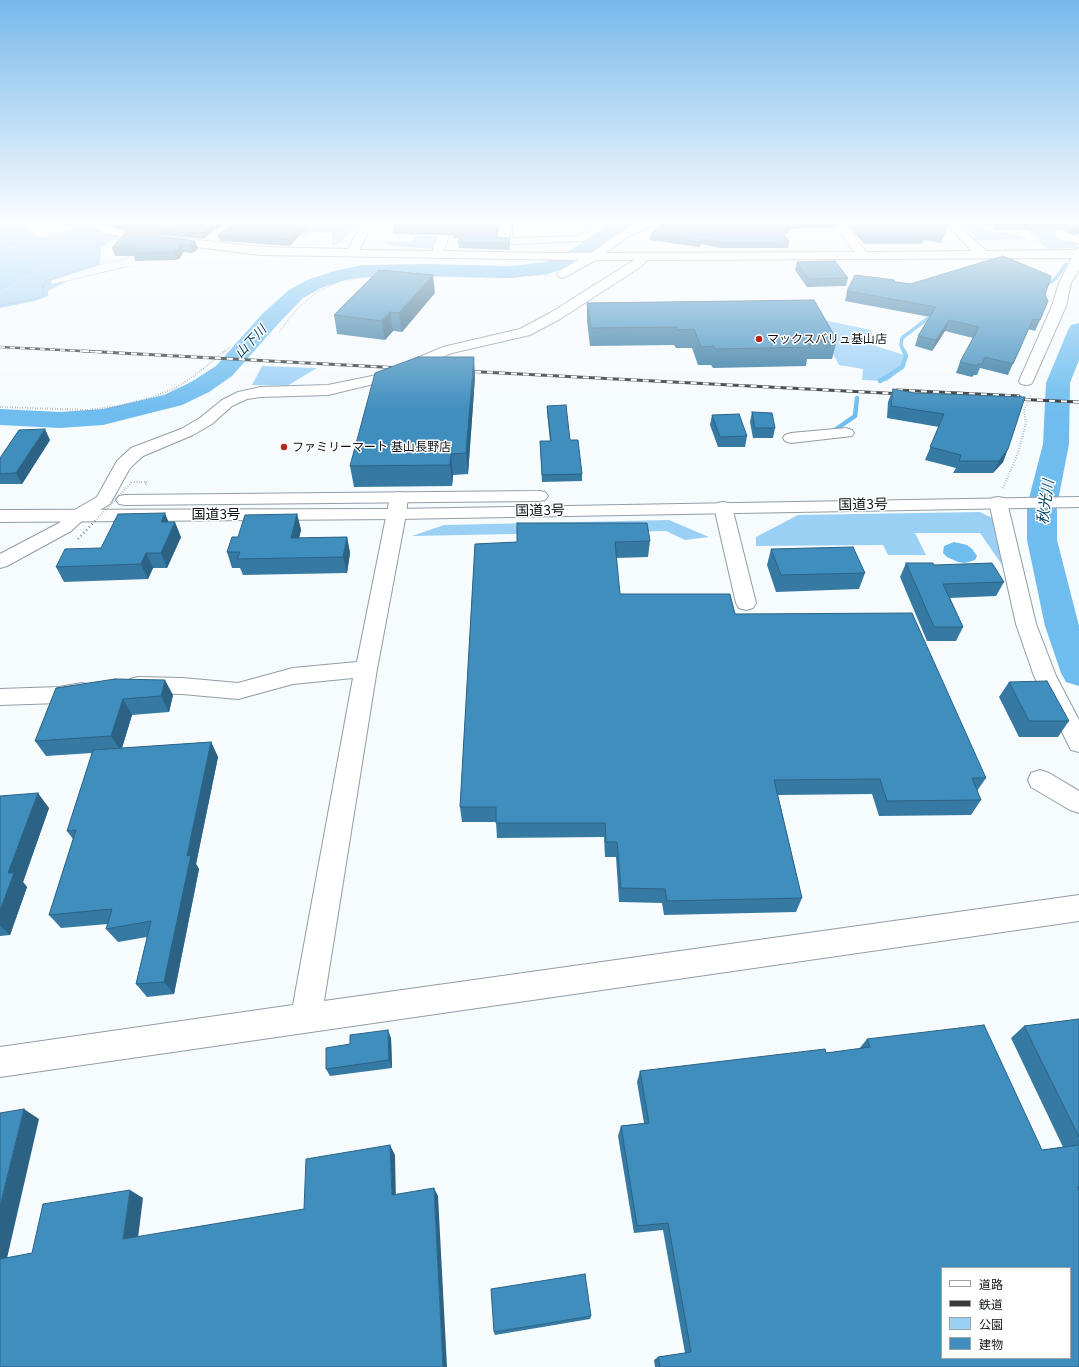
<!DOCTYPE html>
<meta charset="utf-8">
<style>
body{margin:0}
#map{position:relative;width:1079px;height:1367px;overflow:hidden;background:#f6fbfe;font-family:Figtree,"Noto Sans JP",sans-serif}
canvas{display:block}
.legend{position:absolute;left:941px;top:1267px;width:130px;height:92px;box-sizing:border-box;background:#fff;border:1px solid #9fa1a2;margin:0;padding:5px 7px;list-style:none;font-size:12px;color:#101417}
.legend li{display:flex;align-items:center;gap:8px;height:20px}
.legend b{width:20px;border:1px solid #9fa1a2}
</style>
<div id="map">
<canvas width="1079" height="1367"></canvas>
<ul class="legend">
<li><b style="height:5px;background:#fff"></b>道路</li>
<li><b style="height:5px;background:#363a3d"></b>鉄道</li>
<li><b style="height:11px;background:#9bd0f5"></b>公園</li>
<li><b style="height:11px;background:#3f8ebe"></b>建物</li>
</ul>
</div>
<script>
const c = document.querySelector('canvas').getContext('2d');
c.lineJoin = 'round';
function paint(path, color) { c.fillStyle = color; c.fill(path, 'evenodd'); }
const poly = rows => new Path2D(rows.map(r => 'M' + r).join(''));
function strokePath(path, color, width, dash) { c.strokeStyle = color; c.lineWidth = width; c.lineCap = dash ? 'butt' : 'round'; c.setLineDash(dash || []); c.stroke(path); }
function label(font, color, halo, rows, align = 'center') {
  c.font = font + ' Figtree,"Noto Sans JP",sans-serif'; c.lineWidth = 3; c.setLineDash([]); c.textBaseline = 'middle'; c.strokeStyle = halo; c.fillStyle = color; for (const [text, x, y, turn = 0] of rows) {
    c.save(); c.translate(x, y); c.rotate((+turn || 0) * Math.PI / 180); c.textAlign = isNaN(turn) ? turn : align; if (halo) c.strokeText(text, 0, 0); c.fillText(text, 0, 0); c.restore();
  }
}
const green = poly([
 [13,220,41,238,85,225,106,234,132,239,111,240,101,248,100,265,51,281,52,284,123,267,133,266,68,281,48,291,48,296,35,301,0,308,0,293,38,269,38,262,3,257,0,248,0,223],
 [322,220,357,220,347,236,338,244,332,246,332,233,317,232,306,236,279,236,299,227,310,227,321,223],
 [963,220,977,220,985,229,993,232,1022,235,1026,239,978,240,964,224],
 [1024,220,1053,222,1057,239,1079,243,1076,248,1047,249,1031,234],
 [416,236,437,236,433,249,396,246,384,243,386,241,411,242],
 [814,318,871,330,876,346,907,356,905,367,887,381,862,380,863,369,839,365],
 [262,366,317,368,287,386,252,385],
 [980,512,994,519,1002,565,980,533,915,533,926,555,888,555,883,545,756,546,756,537,798,515],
 [669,520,709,537,685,540,666,531,412,536,444,525]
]);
const forest = poly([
 [0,248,3,257,39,262,38,269,0,293]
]);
const water = poly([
 [954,542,967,545,972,549,977,556,975,560,965,563,958,562,947,557,943,553,944,546]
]);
const streamFar1 = poly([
 [1043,287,1056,278,1066,264],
 [904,352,901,345,902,338,927,319,936,316]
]);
const stream = poly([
 [880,381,902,367,906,356,904,351],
 [832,432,855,416,857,398]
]);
const river = poly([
 [617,220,639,220,636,224,572,266,548,274,510,278,428,276,363,277,345,280,321,288,303,298,279,323,232,376,209,392,182,405,103,425,60,428,0,425,0,409,60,412,103,409,164,395,191,382,216,366,263,313,289,290,307,280,334,271,363,265,428,264,510,266,545,262,558,258,617,220],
 [1079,323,1079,360,1070,383,1069,444,1057,506,1057,540,1079,626,1079,686,1066,682,1061,673,1045,626,1027,540,1027,506,1043,444,1046,383,1068,330,1071,325,1079,323]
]);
const pathFar1 = poly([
 [0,248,75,227],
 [431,276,498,278,544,274,549,276],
 [0,306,41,297,44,294,43,285,46,281,84,268,125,259,134,253],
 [279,332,297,309,317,292,340,281,376,276],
 [223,352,230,347]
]);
const path = poly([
 [0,407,88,410,119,406,150,398,175,388,194,376,225,351],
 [134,482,147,482,145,485],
 [1003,488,1018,453,1026,423,1024,410,1031,395]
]);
const minor = poly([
 [79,220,93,220,110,227,132,233,261,247,348,249,364,220,375,220,359,250,432,251,444,220,456,220,443,251,546,253,591,253,618,234,636,224,647,220,663,220,626,238,606,253,854,252,831,220,842,220,866,252,972,251,954,232,947,220,958,220,962,228,986,251,1074,250,1079,248,1079,270,1071,283,1066,306,1033,381,1031,384,1026,385,1021,384,1019,381,1052,306,1059,283,1072,258,647,260,642,266,560,319,530,335,452,353,382,382,328,395,261,397,247,399,232,406,212,424,193,435,143,456,130,468,110,504,83,520,71,531,7,566,0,568,0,554,59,523,71,512,97,497,117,461,131,448,181,429,200,418,222,400,238,392,261,387,328,385,377,375,443,347,520,329,550,313,634,260,596,260,563,278,559,277,557,274,559,271,578,260,261,255,132,239,102,232,79,220],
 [208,220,242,220,244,222,238,225,213,223,208,220],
 [501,220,513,220,509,237,516,238,578,236,601,220,613,220,585,241,516,244,503,243,497,240,501,220],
 [896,220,890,226,886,227,870,227,864,224,870,221,896,220],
 [424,221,428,222,430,224,428,226,389,228,383,225,389,222,424,221],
 [846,428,852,430,854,433,852,436,791,443,785,441,783,438,785,435,791,433,846,428],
 [399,492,405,493,408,497,406,514,377,669,324,1001,1079,895,1079,921,0,1077,0,1047,293,1005,353,678,293,684,238,699,182,694,138,693,130,691,127,685,130,679,138,677,182,678,238,683,293,668,357,662,390,497,393,493,399,492],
 [998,497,1004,498,1007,502,1036,624,1056,676,1079,720,1079,752,1071,750,1034,676,1016,624,989,502,992,498,998,497],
 [723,502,729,503,732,507,756,603,753,608,746,610,739,608,736,603,714,507,717,503,723,502],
 [82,683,90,685,93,691,90,697,59,703,0,705,0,689,59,687,82,683],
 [1040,770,1049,773,1079,791,1079,813,1070,810,1031,787,1028,780,1031,773,1040,770]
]);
const highway = poly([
 [539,491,545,492,548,496,545,500,539,501,125,505,119,504,116,500,119,496,125,495,539,491],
 [1079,497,1079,507,397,519,0,522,0,510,397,509,1079,497]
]);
const railFar1 = poly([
 [0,347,102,352]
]);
const rail = poly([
 [83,351,401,368],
 [463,371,903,394],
 [897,390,1019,396],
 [1013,399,1079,402]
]);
const pathBridgeFar1 = poly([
 [95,521,132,482]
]);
const pathBridge = poly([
 [78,539,96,520]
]);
const wall = poly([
 [100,220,230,220,203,239,132,232,111,226],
 [239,220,314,220,290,246,220,241,218,235],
 [844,220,869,220,868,221,871,223,943,237,941,243,924,240,922,244,864,244],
 [1000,220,1079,220,1079,234,1072,235,1063,230,993,230,995,224,1001,221],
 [720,222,836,222,835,228,789,229,788,234,784,234,789,242,788,248,721,248,701,244,699,247,650,240,650,235],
 [499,226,497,236,499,237,510,238,510,245,509,250,459,248,458,242,460,238,453,238,453,235,393,234,393,227],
 [195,241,198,249,192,253,183,252,180,258,176,260,135,261,134,256,115,256,112,248],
 [797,262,848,278,846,286,807,287,795,270],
 [896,282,910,284,1045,295,1040,320,1035,331,1028,329,1008,375,980,368,977,375,974,375,972,377,956,373,960,362,973,338,945,331,932,351,915,346,918,336,930,317,845,301,847,291],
 [435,293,402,332,393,331,385,340,337,334,334,315],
 [587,303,837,340,832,359,807,359,806,366,713,368,711,365,698,365,692,348,676,348,674,345,590,346,587,321],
 [475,377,468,474,453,475,452,486,354,487,350,466],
 [893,389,914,393,1025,397,1003,462,993,473,953,473,956,468,925,460,939,427,887,418,888,402],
 [547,406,570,440,582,474,582,481,542,482,540,441,550,441,547,412],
 [752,412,775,428,773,438,753,438,750,422],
 [712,415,747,436,745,447,718,447,710,425],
 [50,440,22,484,0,484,0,458],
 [297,514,301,530,299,538,347,537,350,553,347,573,243,575,240,568,232,568,227,552,238,537],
 [168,522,181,537,167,568,153,568,148,579,64,582,56,567,101,548],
 [650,541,648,557,616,558,620,594,735,614,986,778,977,791,981,800,971,815,879,816,872,794,778,795,802,898,796,912,664,915,662,903,619,902,616,857,605,857,604,837,497,838,496,822,462,822,460,807,475,544],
 [771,549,865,573,859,589,776,592,767,565],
 [906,563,934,565,1004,582,996,596,950,598,963,627,956,641,927,641,900,577],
 [1009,682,1069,721,1058,737,1019,737,999,697],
 [56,688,173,695,169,712,132,715,122,748,211,742,218,757,196,864,199,869,174,994,147,997,136,984,147,937,118,942,106,929,108,924,61,928,49,915,73,839,67,831,92,753,46,756,35,741],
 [0,796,49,808,23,882,27,887,10,935,0,936],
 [1079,1019,1079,1367,655,1367,654,1360,658,1357,685,1353,663,1230,634,1233,618,1136,621,1126,644,1123,637,1082,640,1071,826,1053,859,1049,867,1039,1042,1150,1063,1147,1011,1038,1024,1026],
 [391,1038,392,1068,330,1076,326,1069],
 [591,1316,590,1319,495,1335,494,1332]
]);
const shadedWall = poly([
 [220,220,230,220,203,239,201,233],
 [307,220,314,220,290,246,289,239],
 [499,220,499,226,496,241,496,235],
 [514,220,515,220,512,236,512,230],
 [1075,228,1079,228,1079,234,1072,235],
 [510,238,510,245,509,250,508,243],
 [702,239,701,244,699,247,700,242],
 [195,241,198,249,192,253,190,245],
 [181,244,183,252,180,258,176,260,173,252],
 [433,275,435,293,402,332,399,313],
 [390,312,393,331,385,340,382,321],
 [949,320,945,331,932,351,936,340],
 [474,357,475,377,468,474,466,453],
 [45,429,50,440,22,484,16,473],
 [1008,449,1003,462,993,473,999,461],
 [451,454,453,475,452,486,450,465],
 [165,513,171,528,161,522],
 [297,514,301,530,295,554,291,538],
 [175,522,181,537,167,568,161,553],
 [347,537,350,553,347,573,343,557],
 [146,553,153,568,148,579,141,564],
 [165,680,173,695,169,712,161,696],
 [123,699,132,715,121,751,111,736],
 [211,742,218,757,196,864,199,869,174,994,164,982,187,856],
 [38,793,49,808,23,882,27,887,10,935,0,926,0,911,8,873],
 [388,1030,391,1038,392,1068,389,1060],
 [24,1109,39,1119,5,1267,0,1265,0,1206],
 [390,1145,395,1155,396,1203,392,1195],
 [434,1188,438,1196,447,1367,443,1367],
 [130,1190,143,1198,137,1246,123,1239]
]);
const building = poly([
 [111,220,220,220,201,233,130,225,111,220],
 [239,220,307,220,289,239,218,235,239,220],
 [473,220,499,220,496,235,499,237,510,238,508,243,458,242,463,231,453,231,454,228,393,227,395,223,473,220],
 [665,220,708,220,720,222,724,220,834,220,836,222,785,223,789,229,781,229,781,230,789,242,722,243,702,239,700,242,650,235,665,220],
 [850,220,866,220,871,223,888,223,893,222,894,220,924,220,948,222,943,237,921,233,924,239,866,239,850,220],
 [1002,220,1079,220,1079,228,1075,228,1065,223,995,224,1002,220],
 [126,232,195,241,190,245,181,244,178,250,173,252,133,253,135,248,112,248,126,232],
 [1003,256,1051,276,1045,295,1048,301,1040,320,1033,319,1013,364,985,357,982,364,978,364,977,366,960,362,979,327,949,320,936,340,918,336,936,307,847,291,855,275,894,280,896,282,910,284,1003,256],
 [835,261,848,278,809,279,797,262,835,261],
 [379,270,433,275,399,313,390,312,382,321,334,315,379,270],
 [814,300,837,340,807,341,810,347,716,349,714,346,701,347,694,329,678,330,677,327,591,328,587,303,814,300],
 [418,357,474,357,466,453,451,454,450,465,350,466,375,373,418,357],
 [893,389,914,393,1025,397,1008,449,999,461,959,461,961,455,930,447,944,414,891,406,893,389],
 [566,405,570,440,578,440,582,474,542,475,540,441,551,441,547,406,566,405],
 [752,412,772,413,775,428,755,428,752,412],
 [739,414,747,436,720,437,712,415,739,414],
 [45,429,16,473,0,474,0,458,19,430,45,429],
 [165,513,161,522,175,522,161,553,146,553,141,564,56,567,65,549,101,548,118,514,165,513],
 [297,514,291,538,347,537,343,557,237,559,240,552,227,552,232,537,238,537,245,515,297,514],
 [517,523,647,523,650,541,615,542,620,594,730,594,735,614,912,613,986,778,972,778,981,800,887,801,880,779,774,780,802,898,667,901,665,889,621,888,617,842,606,842,605,823,496,823,496,807,460,807,475,544,517,542,517,523],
 [853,547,865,573,781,575,771,549,853,547],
 [906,563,933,563,934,565,992,563,1004,582,943,584,963,627,934,627,906,563],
 [115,679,165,680,161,696,123,699,111,736,35,741,56,688,115,679],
 [1047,681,1069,721,1029,721,1009,682,1047,681],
 [211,742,187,856,191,855,164,982,136,984,151,921,106,929,112,909,49,915,76,830,67,831,93,750,211,742],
 [38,793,8,873,14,873,0,911,0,796,38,793],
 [1079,1019,1079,1137,1024,1026,1079,1019],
 [984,1025,1042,1150,1079,1145,1079,1187,1077,1187,1079,1191,1079,1367,660,1367,658,1357,691,1352,668,1223,637,1226,621,1126,649,1123,640,1071,825,1049,826,1053,870,1047,867,1039,984,1025],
 [942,1268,1070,1268,1070,1358,942,1358,942,1268],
 [388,1030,389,1060,326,1069,326,1048,350,1044,350,1035,388,1030],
 [24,1109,0,1206,0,1113,24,1109],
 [390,1145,392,1195,434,1188,443,1367,0,1367,0,1259,32,1253,43,1204,130,1190,123,1239,304,1209,306,1159,390,1145],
 [585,1274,591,1316,494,1332,491,1289,585,1274]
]);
const markers = [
 [759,339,4,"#b4251d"],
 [284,447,4,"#b4251d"]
];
const farPoinames = [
 ["マックスバリュ基山店",767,339],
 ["ファミリーマート 基山長野店",292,447]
];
const farWaternames = [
 ["山下川",251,342,-47]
];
const streetNames = [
 ["国道3号",863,505,-1],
 ["国道3号",540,511,-1],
 ["国道3号",216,515]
];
const waterNames = [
 ["秋光川",1046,502,-82]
];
paint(green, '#9bd0f5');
paint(forest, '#92cff8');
paint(water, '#6fbdef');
strokePath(streamFar1, '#6fbdef', 3.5);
strokePath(stream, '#6fbdef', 4.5);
paint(river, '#6fbdef');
strokePath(minor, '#919da5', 2);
strokePath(highway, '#919da5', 2);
strokePath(pathFar1, '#868b8e', 1.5, [0.5, 1.5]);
strokePath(path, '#868b8e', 2, [0.5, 2]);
paint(minor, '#fff');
paint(highway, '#fff');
strokePath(railFar1, '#363a3d', 2.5);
strokePath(rail, '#363a3d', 3);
strokePath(railFar1, '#fff', 1.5, [5]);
strokePath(rail, '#fff', 2, [6]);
strokePath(pathBridgeFar1, '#868b8e', 2, [0.5, 2]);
strokePath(pathBridge, '#868b8e', 2.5, [1, 3]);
paint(wall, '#367aa3');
paint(shadedWall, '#2c6385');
paint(building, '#3f8ebe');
strokePath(building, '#2c6385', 1);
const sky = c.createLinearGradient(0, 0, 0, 411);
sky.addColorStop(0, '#77b8eb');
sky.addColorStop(0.54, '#fbfdff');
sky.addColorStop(1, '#fbfdff00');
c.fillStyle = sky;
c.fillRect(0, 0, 1079, 411);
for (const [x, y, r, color] of markers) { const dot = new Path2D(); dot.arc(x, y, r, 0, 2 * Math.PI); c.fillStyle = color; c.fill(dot); strokePath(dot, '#fff', 1.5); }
label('12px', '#101417', '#fff', farPoinames, 'left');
label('italic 13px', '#044667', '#fff', farWaternames);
label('14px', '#101417', '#fff', streetNames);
label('italic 15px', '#044667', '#fff', waterNames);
</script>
